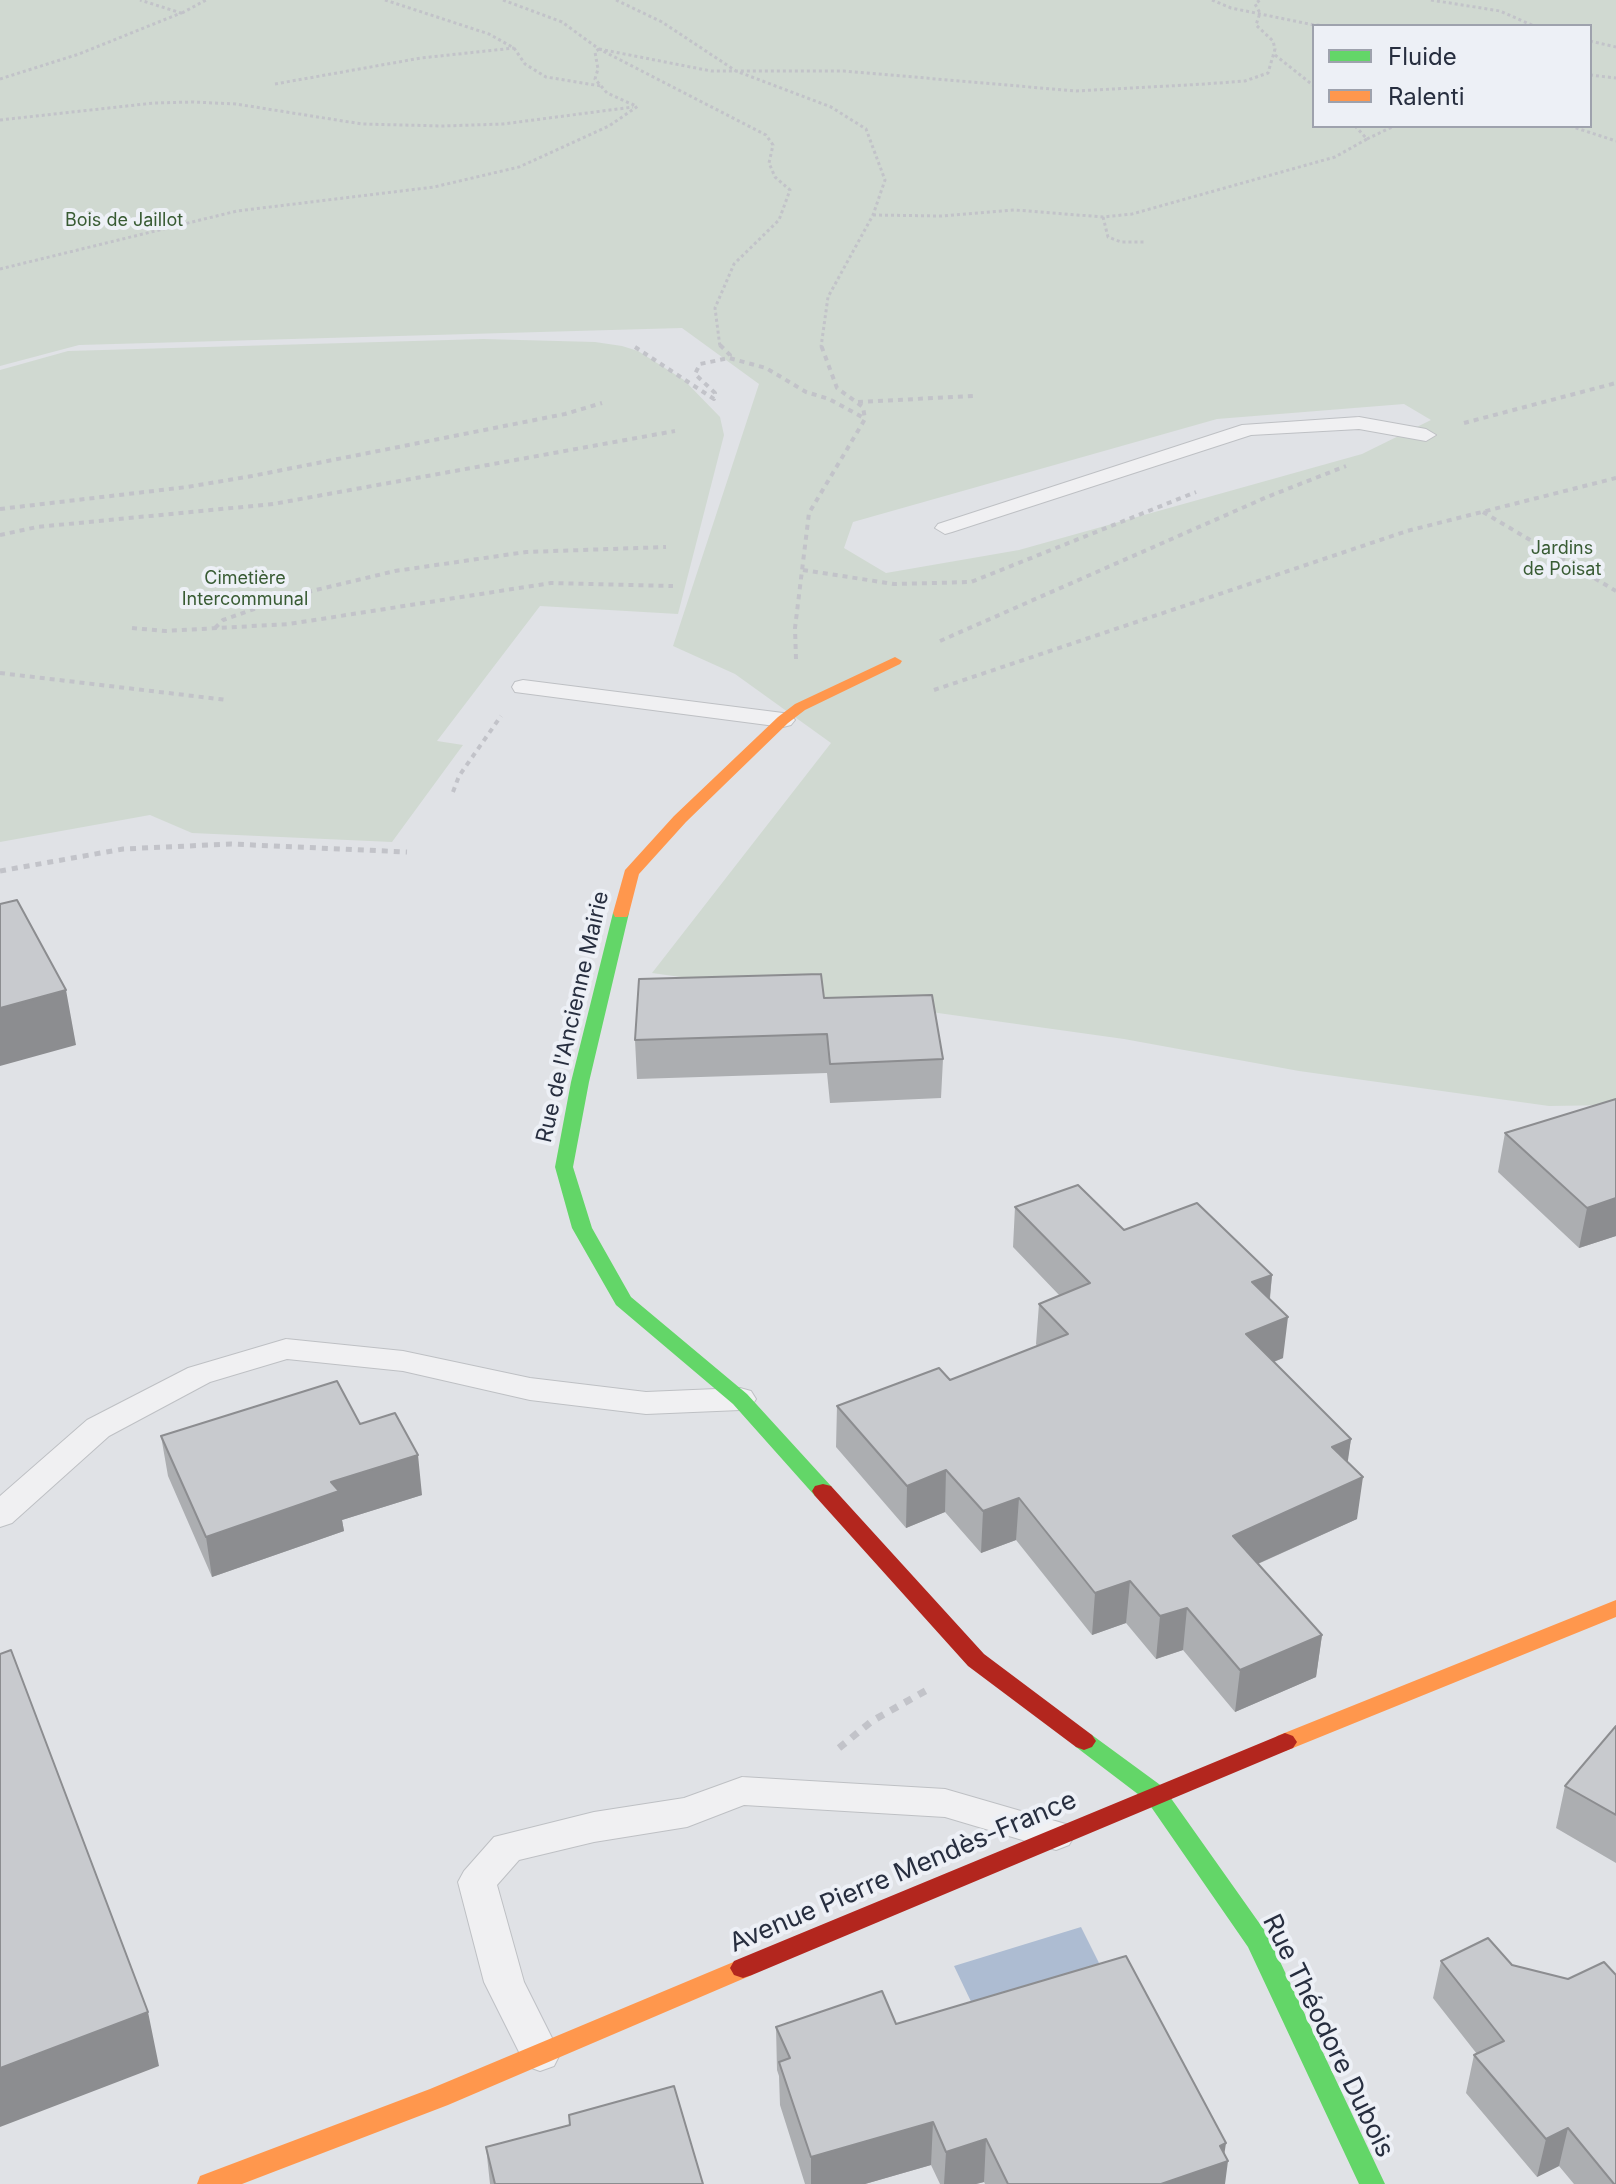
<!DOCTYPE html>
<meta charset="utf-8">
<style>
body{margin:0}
#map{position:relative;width:1616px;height:2184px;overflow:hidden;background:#e0e2e6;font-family:Inter,sans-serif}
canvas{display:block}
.legend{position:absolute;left:1312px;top:24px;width:280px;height:104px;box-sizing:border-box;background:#edf0f6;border:2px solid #9ea2ad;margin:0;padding:10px 14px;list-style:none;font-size:24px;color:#272e3f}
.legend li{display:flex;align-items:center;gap:16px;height:40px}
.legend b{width:40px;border:2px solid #9ea2ad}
</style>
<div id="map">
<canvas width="1616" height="2184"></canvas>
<ul class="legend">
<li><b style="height:10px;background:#63d668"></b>Fluide</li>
<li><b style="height:10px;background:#ff974d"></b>Ralenti</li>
</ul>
</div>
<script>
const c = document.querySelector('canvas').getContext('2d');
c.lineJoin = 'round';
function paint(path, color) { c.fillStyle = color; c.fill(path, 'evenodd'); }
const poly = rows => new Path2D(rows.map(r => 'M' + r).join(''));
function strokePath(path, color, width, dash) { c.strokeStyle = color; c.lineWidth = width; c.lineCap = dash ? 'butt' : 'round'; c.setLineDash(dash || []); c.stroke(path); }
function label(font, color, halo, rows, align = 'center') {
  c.font = font + ' Inter,sans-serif'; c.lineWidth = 8; c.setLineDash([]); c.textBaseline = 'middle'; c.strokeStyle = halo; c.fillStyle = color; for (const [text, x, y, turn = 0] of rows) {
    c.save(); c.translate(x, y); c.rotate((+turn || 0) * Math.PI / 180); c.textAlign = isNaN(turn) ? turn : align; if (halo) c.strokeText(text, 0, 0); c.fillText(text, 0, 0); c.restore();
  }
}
const green = poly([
 [0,0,1616,0,1616,1105,1549,1106,1299,1071,1124,1039,652,973,831,743,735,674,673,646,759,384,682,328,79,345,0,366],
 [1314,26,1590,26,1590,126,1314,126],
 [1404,404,1431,420,1362,454,1019,550,886,573,844,548,853,522,1217,419],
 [483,339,595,342,622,346,638,351,684,380,720,417,724,435,678,614,540,606,437,741,463,745,392,842,192,833,150,815,0,842,0,370,68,351]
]);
const water = poly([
 [1081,1927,1105,1975,976,2012,954,1966]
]);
const pathFar3 = poly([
 [385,0,489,34,514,48,525,64,546,77,601,86],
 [503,0,562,22,599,49,766,135,773,145,769,163,775,177,790,190,779,220,734,264,715,308,720,347],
 [616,0,662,22,736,71,831,107,866,129,885,180,873,215,828,297,821,347],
 [1212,0,1231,8,1314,25,1337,26],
 [1431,0,1500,11,1534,26],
 [182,13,206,0],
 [1590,41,1616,47],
 [599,49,711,71,844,71,1076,91,1205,84,1245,81,1268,73,1275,49,1273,41,1256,25,1260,13,1255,4,1260,0],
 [599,49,595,52,598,69,595,79,607,93,636,106],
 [1275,55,1314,86],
 [1590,75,1616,78],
 [0,79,79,54,181,13,140,0],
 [275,84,421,58,514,48],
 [0,120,154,103,193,102,236,104,362,124,443,126,503,124,633,107],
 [1570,126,1616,141],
 [1367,139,1394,126],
 [873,215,941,216,1015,210,1103,217,1132,214,1335,157,1367,139,1355,126],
 [1103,217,1108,237,1121,242,1144,242],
 [0,269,237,211,434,187,519,167,609,126,638,106]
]);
const pathFar2 = poly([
 [720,345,730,355,729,358],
 [635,347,714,399,715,393,695,374,700,364,729,358,766,368,806,392,829,399,864,418],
 [858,402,973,396],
 [1464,423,1616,383],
 [0,509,187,487,252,476,565,414,602,403],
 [1483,512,1616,591],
 [0,535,37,527,273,504,675,431],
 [803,570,894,584,971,582,1196,492],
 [132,628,165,631,289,624,551,583,673,586],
 [215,628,223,620,291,596,395,571,526,552,666,547],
 [940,641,1267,497,1346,466],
 [796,659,795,628,809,513,865,419,863,407,837,388,821,345],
 [0,673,227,700],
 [934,690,1407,531,1616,478],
 [453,792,459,776,501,716]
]);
const pathFar1 = poly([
 [0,871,123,849,231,844,407,852]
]);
const path = poly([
 [839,1748,872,1721,927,1690]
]);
const lane = poly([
 [1359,417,1426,429,1436,435,1426,441,1359,429,1251,435,952,532,945,534,935,528,938,524,1242,425,1359,417],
 [523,680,783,713,791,715,795,720,791,725,783,727,515,692,512,687,515,682,523,680],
 [286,1339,403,1351,530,1378,646,1392,740,1388,751,1391,756,1399,751,1407,740,1410,646,1414,530,1400,403,1371,287,1359,210,1382,109,1436,12,1523,0,1527,0,1496,87,1420,188,1368,286,1339],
 [742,1777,945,1789,1069,1825,1075,1835,1069,1845,1056,1850,945,1817,744,1805,687,1827,594,1842,519,1860,497,1885,524,1982,560,2054,554,2066,540,2071,526,2066,484,1982,458,1882,464,1871,494,1837,594,1812,684,1798,742,1777]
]);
const fast = poly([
 [621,908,629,913,589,1082,573,1167,592,1228,631,1297,747,1394,831,1486,834,1491,831,1496,815,1496,733,1404,616,1305,572,1228,555,1167,571,1082,613,913,621,908],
 [1084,1732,1092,1735,1163,1787,1267,1934,1385,2184,1359,2184,1248,1947,1147,1801,1076,1747,1072,1741,1076,1735,1084,1732]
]);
const slow = poly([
 [895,657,902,661,900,664,805,710,788,723,686,822,639,874,629,913,627,917,615,917,613,913,625,870,674,816,778,717,795,704,895,657],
 [1616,1600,1616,1617,1293,1748,1285,1751,1277,1748,1273,1742,1277,1736,1616,1600],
 [743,1958,752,1961,756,1968,752,1975,448,2105,242,2184,197,2184,200,2176,430,2089,743,1958]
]);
const jam = poly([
 [823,1484,831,1486,984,1654,1092,1735,1096,1741,1092,1747,1084,1750,1076,1747,968,1666,815,1496,812,1491,815,1486,823,1484],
 [1285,1733,1293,1736,1297,1742,1293,1748,752,1975,743,1978,734,1975,730,1968,734,1961,1285,1733]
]);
const wall = poly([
 [824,998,943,1059,941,1098,830,1103,827,1073,637,1079,635,1040],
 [1505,1133,1616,1236,1579,1248,1498,1172],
 [1015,1207,1124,1230,1272,1275,1270,1299,1283,1358,1274,1362,1351,1439,1347,1462,1357,1519,1258,1564,1322,1635,1316,1677,1235,1712,1183,1650,1156,1659,1126,1623,1092,1635,1016,1540,981,1553,945,1512,906,1528,836,1447,837,1406,950,1380,1037,1346,1036,1344,1039,1304,1060,1296,1013,1247],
 [360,1424,422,1495,342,1520,344,1531,212,1577,168,1476,161,1436],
 [1616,1726,1616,1863,1556,1828,1565,1786],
 [1441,1961,1616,2184,1574,2184,1559,2166,1537,2177,1466,2093,1474,2055,1477,2054,1433,1998],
 [776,2027,1224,2154,1225,2184,985,2184,984,2182,976,2184,940,2184,931,2165,865,2184,805,2184,780,2105,779,2076,777,2070],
 [569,2115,703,2184,490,2184,486,2147,570,2125]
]);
const shadedWall = poly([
 [66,990,76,1045,0,1066,0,1008],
 [1616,1198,1616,1236,1579,1248,1587,1208],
 [1272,1275,1268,1315,1252,1282],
 [1288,1317,1283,1358,1242,1374,1246,1334],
 [1351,1439,1345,1481,1332,1447],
 [418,1455,422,1495,342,1520,344,1531,212,1577,206,1537,331,1482],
 [946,1470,945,1512,906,1528,907,1486],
 [1363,1477,1357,1519,1228,1577,1233,1536],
 [1019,1498,1016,1540,981,1553,983,1511],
 [1130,1581,1126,1623,1092,1635,1095,1593],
 [1187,1608,1183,1650,1156,1659,1160,1616],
 [1322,1635,1316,1677,1235,1712,1240,1670],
 [148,2012,159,2066,0,2127,0,2068],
 [933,2122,931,2165,865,2184,811,2184,811,2157],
 [1568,2128,1559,2166,1537,2177,1546,2139],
 [986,2139,984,2182,976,2184,944,2184,946,2152],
 [1226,2143,1223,2163,1228,2161,1225,2184,1161,2184]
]);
const building = poly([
 [17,900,66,990,0,1008,0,904,17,900],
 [821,974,824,998,932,995,943,1059,830,1064,827,1034,635,1040,639,979,821,974],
 [1616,1099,1616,1198,1587,1208,1505,1133,1616,1099],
 [1078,1185,1124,1230,1197,1203,1272,1275,1252,1282,1288,1317,1246,1334,1351,1439,1332,1447,1363,1477,1233,1536,1322,1635,1240,1670,1187,1608,1160,1616,1130,1581,1095,1593,1019,1498,983,1511,946,1470,907,1486,837,1406,939,1368,950,1380,1068,1334,1039,1304,1090,1283,1015,1207,1078,1185],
 [337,1381,360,1424,395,1413,418,1455,331,1482,339,1491,206,1537,161,1436,337,1381],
 [11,1650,148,2012,0,2068,0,1654,11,1650],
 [1616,1726,1616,1815,1565,1786,1616,1726],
 [1488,1938,1512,1965,1568,1979,1604,1962,1616,1975,1616,2184,1614,2184,1568,2128,1546,2139,1474,2055,1504,2041,1441,1961,1488,1938],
 [1126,1956,1226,2143,1220,2146,1228,2161,1161,2184,1008,2184,986,2139,946,2152,933,2122,811,2157,779,2062,790,2058,776,2027,882,1991,896,2024,1126,1956],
 [674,2086,703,2184,495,2184,486,2147,570,2125,569,2115,674,2086]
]);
const farParknames = [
 ["Bois de Jaillot",124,221],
 ["Jardins",1562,549],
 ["de Poisat",1562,570],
 ["Cimetière",245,579],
 ["Intercommunal",245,600]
];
const streetNames = [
 ["Rue de l'Ancienne Mairie",573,1017,-77]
];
const nearStreetnames = [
 ["Avenue Pierre Mendès-France",903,1872,-23],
 ["Rue Théodore Dubois",1328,2036,64]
];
paint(green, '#d0d9d1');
paint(water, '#adbcd2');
strokePath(lane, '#bec0c4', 2);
strokePath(pathFar3, '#c2c3c9', 3, [3, 3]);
strokePath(pathFar2, '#c2c3c9', 4, [5, 5]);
strokePath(pathFar1, '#c2c3c9', 5, [6, 6]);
strokePath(path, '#c2c3c9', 7, [8, 8]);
paint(lane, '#f0f0f2');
paint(fast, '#63d668');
paint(slow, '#ff974d');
paint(jam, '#b3261e');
paint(wall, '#acaeb1');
paint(shadedWall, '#8c8d90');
paint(building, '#c8cace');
strokePath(building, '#8c8d90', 2);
label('18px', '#385b33', '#edf0f6', farParknames);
label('22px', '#272e3f', '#edf0f6', streetNames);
label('26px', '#272e3f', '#edf0f6', nearStreetnames);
</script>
